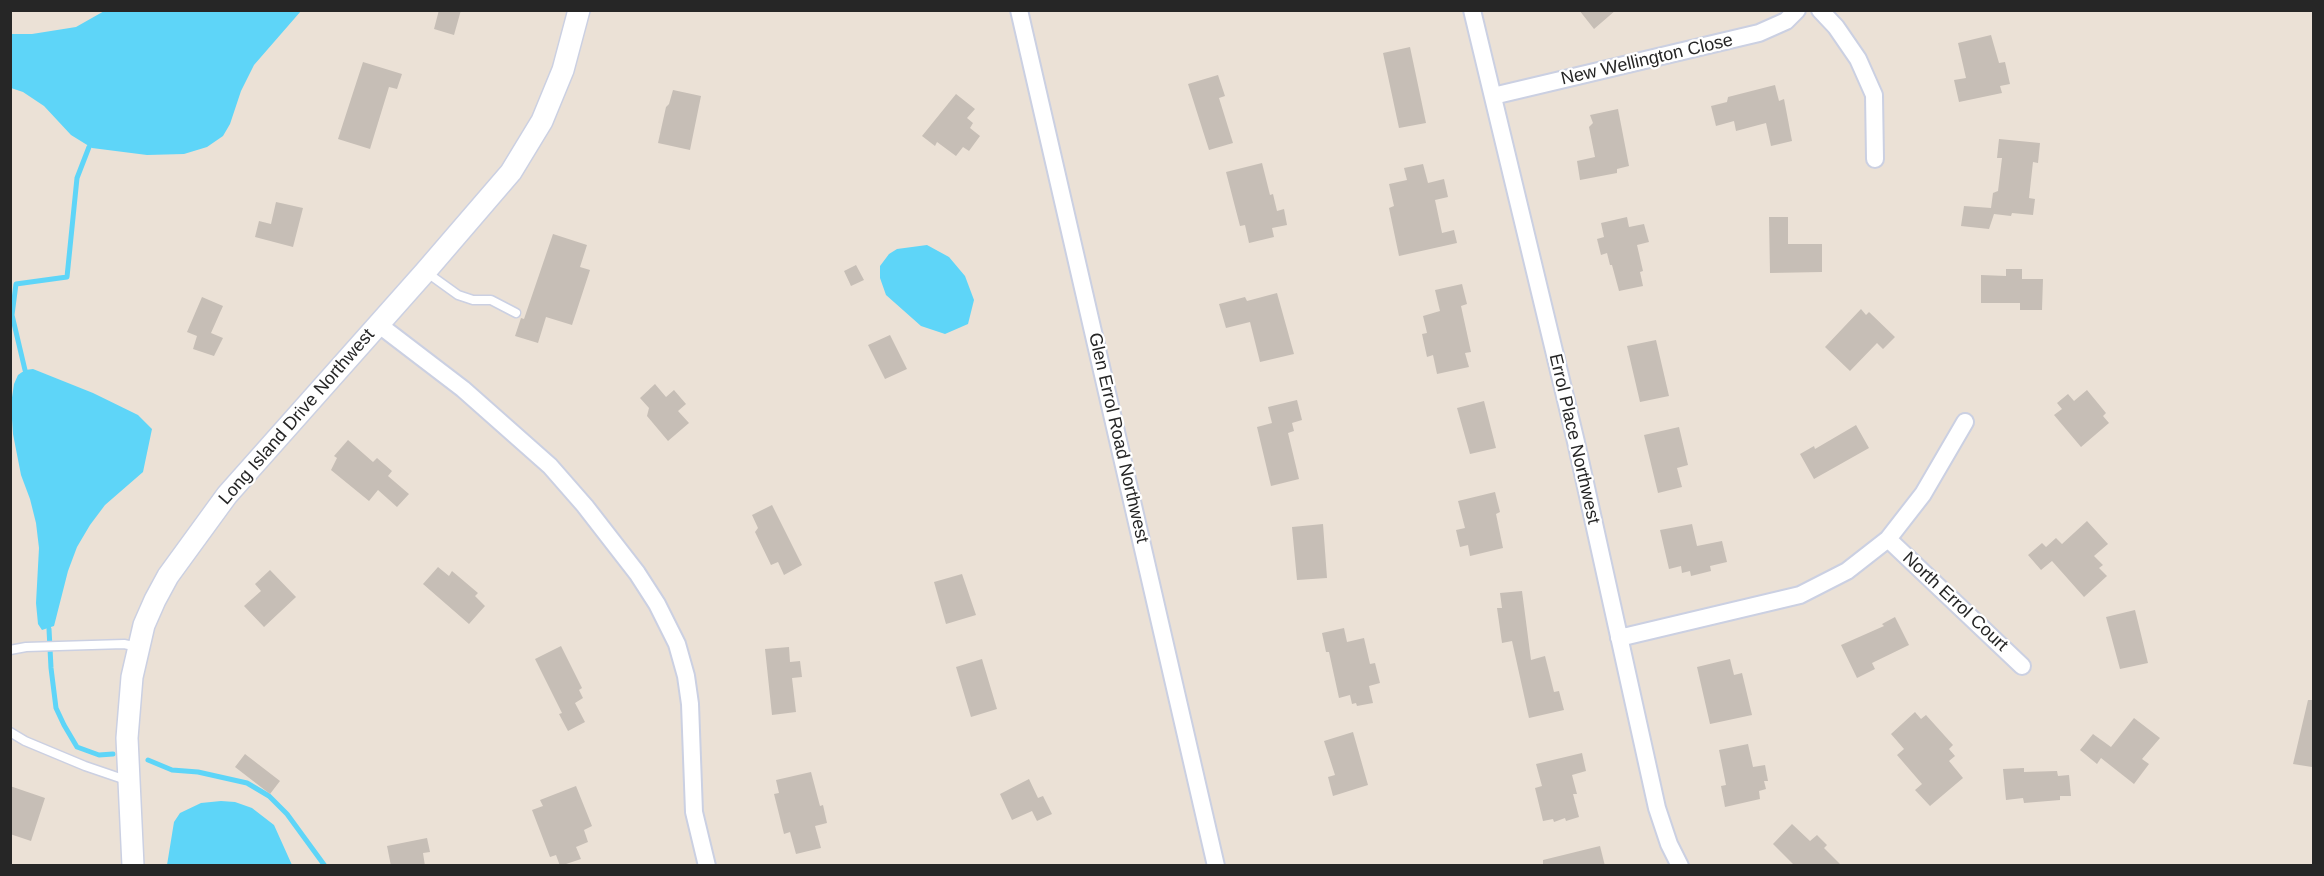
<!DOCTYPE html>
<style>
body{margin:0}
#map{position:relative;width:2324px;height:876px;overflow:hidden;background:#ebe1d6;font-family:Arial,sans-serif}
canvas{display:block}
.frame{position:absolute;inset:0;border:12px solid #262626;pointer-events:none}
</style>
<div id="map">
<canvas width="2324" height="876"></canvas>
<div class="frame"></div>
</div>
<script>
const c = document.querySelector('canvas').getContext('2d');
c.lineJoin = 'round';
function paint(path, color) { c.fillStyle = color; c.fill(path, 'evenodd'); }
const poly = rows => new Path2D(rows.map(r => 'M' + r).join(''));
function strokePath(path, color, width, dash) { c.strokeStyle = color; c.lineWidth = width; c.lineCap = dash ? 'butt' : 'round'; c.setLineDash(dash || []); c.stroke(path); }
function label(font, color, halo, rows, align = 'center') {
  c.font = font + ' Arial,sans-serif'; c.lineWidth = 4.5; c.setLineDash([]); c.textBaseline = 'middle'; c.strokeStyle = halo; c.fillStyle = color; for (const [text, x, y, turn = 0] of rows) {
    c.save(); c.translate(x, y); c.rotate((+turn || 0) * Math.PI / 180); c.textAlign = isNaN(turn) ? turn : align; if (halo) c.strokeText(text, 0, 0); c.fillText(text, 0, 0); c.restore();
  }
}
const water = poly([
 [106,10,301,10,301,11,254,65,241,91,230,124,223,136,207,147,184,154,147,155,92,148,71,135,44,106,23,92,11,88,11,34,32,34,76,27],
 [927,245,949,257,965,276,974,300,968,324,945,334,921,326,886,295,880,278,880,266,889,254,897,249],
 [33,369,93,393,138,415,152,429,143,472,105,505,90,525,77,547,68,571,54,626,42,630,38,624,36,603,39,548,36,523,30,499,21,475,13,434,11,404,14,384,18,375,25,370],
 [221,801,235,802,252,808,274,825,292,865,167,865,174,822,180,813,201,803]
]);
const stream = poly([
 [25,370,12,315,16,284,67,277,77,178,89,147],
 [49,629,51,668,56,708,64,725,77,747,99,755,113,754],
 [148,760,172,770,198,772,247,783,269,796,287,814,325,866]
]);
const building = poly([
 [439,10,461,10,454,35,434,29],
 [1579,10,1616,10,1594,29],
 [1991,35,1999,63,2005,62,2010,84,2000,86,2002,93,1959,102,1954,80,1966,78,1958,43],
 [1410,47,1426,123,1399,128,1383,53],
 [363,62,402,74,397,89,389,87,370,149,338,139],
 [1218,75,1225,96,1219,98,1233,143,1209,150,1188,84],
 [1775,85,1779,101,1784,99,1792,141,1771,146,1766,123,1736,131,1734,121,1716,126,1711,106,1727,102,1728,97],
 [673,90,701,96,690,150,658,143,666,107,669,104],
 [956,94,975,109,967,118,973,123,970,128,980,136,969,151,963,147,956,156,937,142,935,146,922,136],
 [1618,109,1629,166,1617,169,1617,173,1580,180,1577,161,1595,157,1589,127,1593,123,1590,115],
 [1999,139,2040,143,2038,163,2033,162,2029,198,2035,199,2033,215,2012,213,2011,216,1994,214,1989,229,1961,226,1964,206,1991,208,1993,193,1998,191,2002,158,1997,158],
 [1262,163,1270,195,1273,194,1277,211,1284,209,1287,225,1272,228,1274,237,1249,243,1245,225,1240,226,1226,172],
 [1423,164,1428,183,1444,179,1448,197,1435,200,1442,233,1454,230,1457,243,1399,256,1389,208,1394,206,1389,184,1407,180,1404,168],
 [276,202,303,208,293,247,255,237,259,221,271,224],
 [1627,217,1629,227,1644,224,1649,242,1637,245,1643,271,1640,272,1643,286,1619,291,1612,265,1610,265,1607,253,1601,255,1597,239,1604,237,1601,223],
 [1769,217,1788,217,1788,244,1822,244,1822,272,1770,273],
 [553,234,587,245,580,267,590,270,572,325,546,317,538,343,515,336,521,318,524,319],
 [856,265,864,280,851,286,844,271],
 [2006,269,2022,269,2022,279,2043,279,2042,310,2020,310,2020,303,1981,303,1981,275,2006,276],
 [1462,284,1467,304,1461,306,1471,352,1465,353,1469,367,1437,374,1433,355,1427,357,1422,334,1427,333,1423,316,1440,311,1435,290],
 [1277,293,1294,354,1260,362,1250,322,1226,328,1219,304,1245,297,1247,301],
 [202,297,223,306,211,333,223,338,214,356,193,349,197,336,187,332],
 [1861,309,1866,315,1869,312,1895,337,1883,349,1877,343,1850,371,1825,347],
 [890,335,907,369,885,379,868,345],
 [1656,340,1669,396,1640,402,1627,346],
 [655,384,666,397,674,390,686,404,678,411,689,423,668,441,647,416,649,408,640,398],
 [2087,390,2106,413,2103,416,2109,423,2081,447,2054,415,2062,409,2057,403,2068,394,2074,401],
 [1297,400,1302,420,1292,423,1294,431,1288,433,1299,479,1271,486,1257,427,1272,423,1268,407],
 [1484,401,1496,448,1470,454,1457,408],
 [1856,425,1869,448,1814,479,1800,454,1814,446,1815,449],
 [1679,427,1688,465,1677,468,1682,487,1658,493,1644,435],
 [348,440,373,462,377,458,392,471,388,476,409,494,397,507,378,490,369,501,331,470,337,458,334,456],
 [1495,492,1500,512,1496,514,1503,548,1470,556,1468,545,1460,547,1456,530,1465,528,1458,501],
 [772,505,802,565,784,575,778,562,771,565,755,532,758,528,752,515],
 [2087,521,2108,544,2094,556,2103,565,2099,568,2107,576,2084,597,2052,561,2041,570,2028,555,2042,543,2046,547,2056,538,2062,544],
 [1323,524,1327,578,1297,580,1292,527],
 [1692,524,1697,546,1722,541,1727,562,1710,566,1711,571,1691,576,1690,571,1682,573,1681,566,1669,569,1660,530],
 [438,567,449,576,452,571,478,593,475,596,485,606,469,624,423,584],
 [270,570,296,597,264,627,244,606,261,591,255,584],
 [962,574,976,615,946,624,934,582],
 [1522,591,1531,660,1545,656,1554,692,1559,691,1564,710,1529,718,1512,641,1502,643,1497,608,1502,608,1500,593],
 [2135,610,2148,663,2120,669,2106,617],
 [1895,617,1909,645,1872,663,1875,669,1857,678,1841,645,1884,626,1882,624],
 [1344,628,1347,642,1364,638,1370,664,1375,663,1380,683,1369,686,1373,703,1357,706,1356,703,1352,704,1350,695,1339,698,1329,652,1326,652,1322,633],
 [561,646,582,688,579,690,583,698,575,703,585,722,568,731,559,714,562,713,535,659],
 [789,647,790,662,800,661,802,677,792,678,796,712,772,715,765,649],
 [982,659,997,709,971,717,956,667],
 [1730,659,1734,675,1742,673,1752,715,1710,724,1697,667],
 [2308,700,2313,700,2312,767,2293,764],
 [1915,712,1921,719,1926,715,1953,745,1949,749,1955,756,1949,761,1963,778,1930,806,1915,790,1922,784,1897,755,1904,749,1891,734],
 [2134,718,2160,738,2142,759,2149,764,2134,784,2101,758,2097,764,2080,750,2093,734,2111,747],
 [1353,732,1368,785,1333,796,1328,777,1335,775,1324,741],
 [1748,744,1753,767,1765,765,1768,781,1764,781,1766,789,1759,791,1760,799,1725,807,1721,786,1726,785,1719,750],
 [1582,753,1586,771,1572,775,1577,794,1573,794,1579,817,1566,821,1565,818,1554,822,1553,819,1543,821,1535,788,1542,786,1536,764],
 [245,754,280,781,270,794,235,767],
 [2024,768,2024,772,2057,771,2058,776,2069,775,2071,796,2060,796,2060,800,2024,803,2023,798,2006,800,2003,769],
 [811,772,820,806,823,805,827,823,815,826,821,848,796,854,790,832,784,834,774,794,779,793,776,780],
 [1029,779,1038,798,1043,796,1052,814,1037,821,1032,811,1012,820,1000,794],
 [10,786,45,798,31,841,10,834],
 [576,786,592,826,584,830,588,842,576,847,581,859,560,866,556,855,550,857,532,810,543,806,540,800],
 [1792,824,1810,841,1817,835,1827,845,1824,848,1842,866,1795,866,1773,844],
 [427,838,430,852,423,853,425,866,391,866,387,846],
 [1600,846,1605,866,1543,866,1543,860]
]);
const service = poly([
 [426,272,458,295,473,300,491,300,516,313],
 [10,650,26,647,124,644,138,647],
 [10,732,25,741,85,766,129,781]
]);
const minor = poly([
 [1019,10,1216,866],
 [1472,10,1576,442,1657,808,1669,844,1680,866],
 [1820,10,1836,27,1858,59,1874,95,1875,159],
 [1493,96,1759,33,1786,21,1797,10],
 [378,324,463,389,550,466,585,506,637,573,657,604,677,644,686,676,690,704,694,812,707,866],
 [1888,539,2022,666],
 [1619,638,1800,595,1847,571,1888,539,1923,494,1965,422]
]);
const tertiary = poly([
 [133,866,127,738,132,677,144,625,155,600,168,576,227,495,425,272,511,172,542,121,563,70,579,10]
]);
const streetNames = [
 ["New Wellington Close",1647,60,-13],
 ["Long Island Drive Northwest",297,417,-49],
 ["Glen Errol Road Northwest",1118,438,77],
 ["Errol Place Northwest",1574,439,77],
 ["North Errol Court",1955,602,43]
];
paint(water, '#5ed5f8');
strokePath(stream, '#5ed5f8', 5);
paint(building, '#c6beb6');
strokePath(service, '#cbd0e2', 11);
strokePath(minor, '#cbd0e2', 20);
strokePath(tertiary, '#cbd0e2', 24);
strokePath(service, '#fff', 8);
strokePath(minor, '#fff', 16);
strokePath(tertiary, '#fff', 21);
label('18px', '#262626', '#fff', streetNames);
</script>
